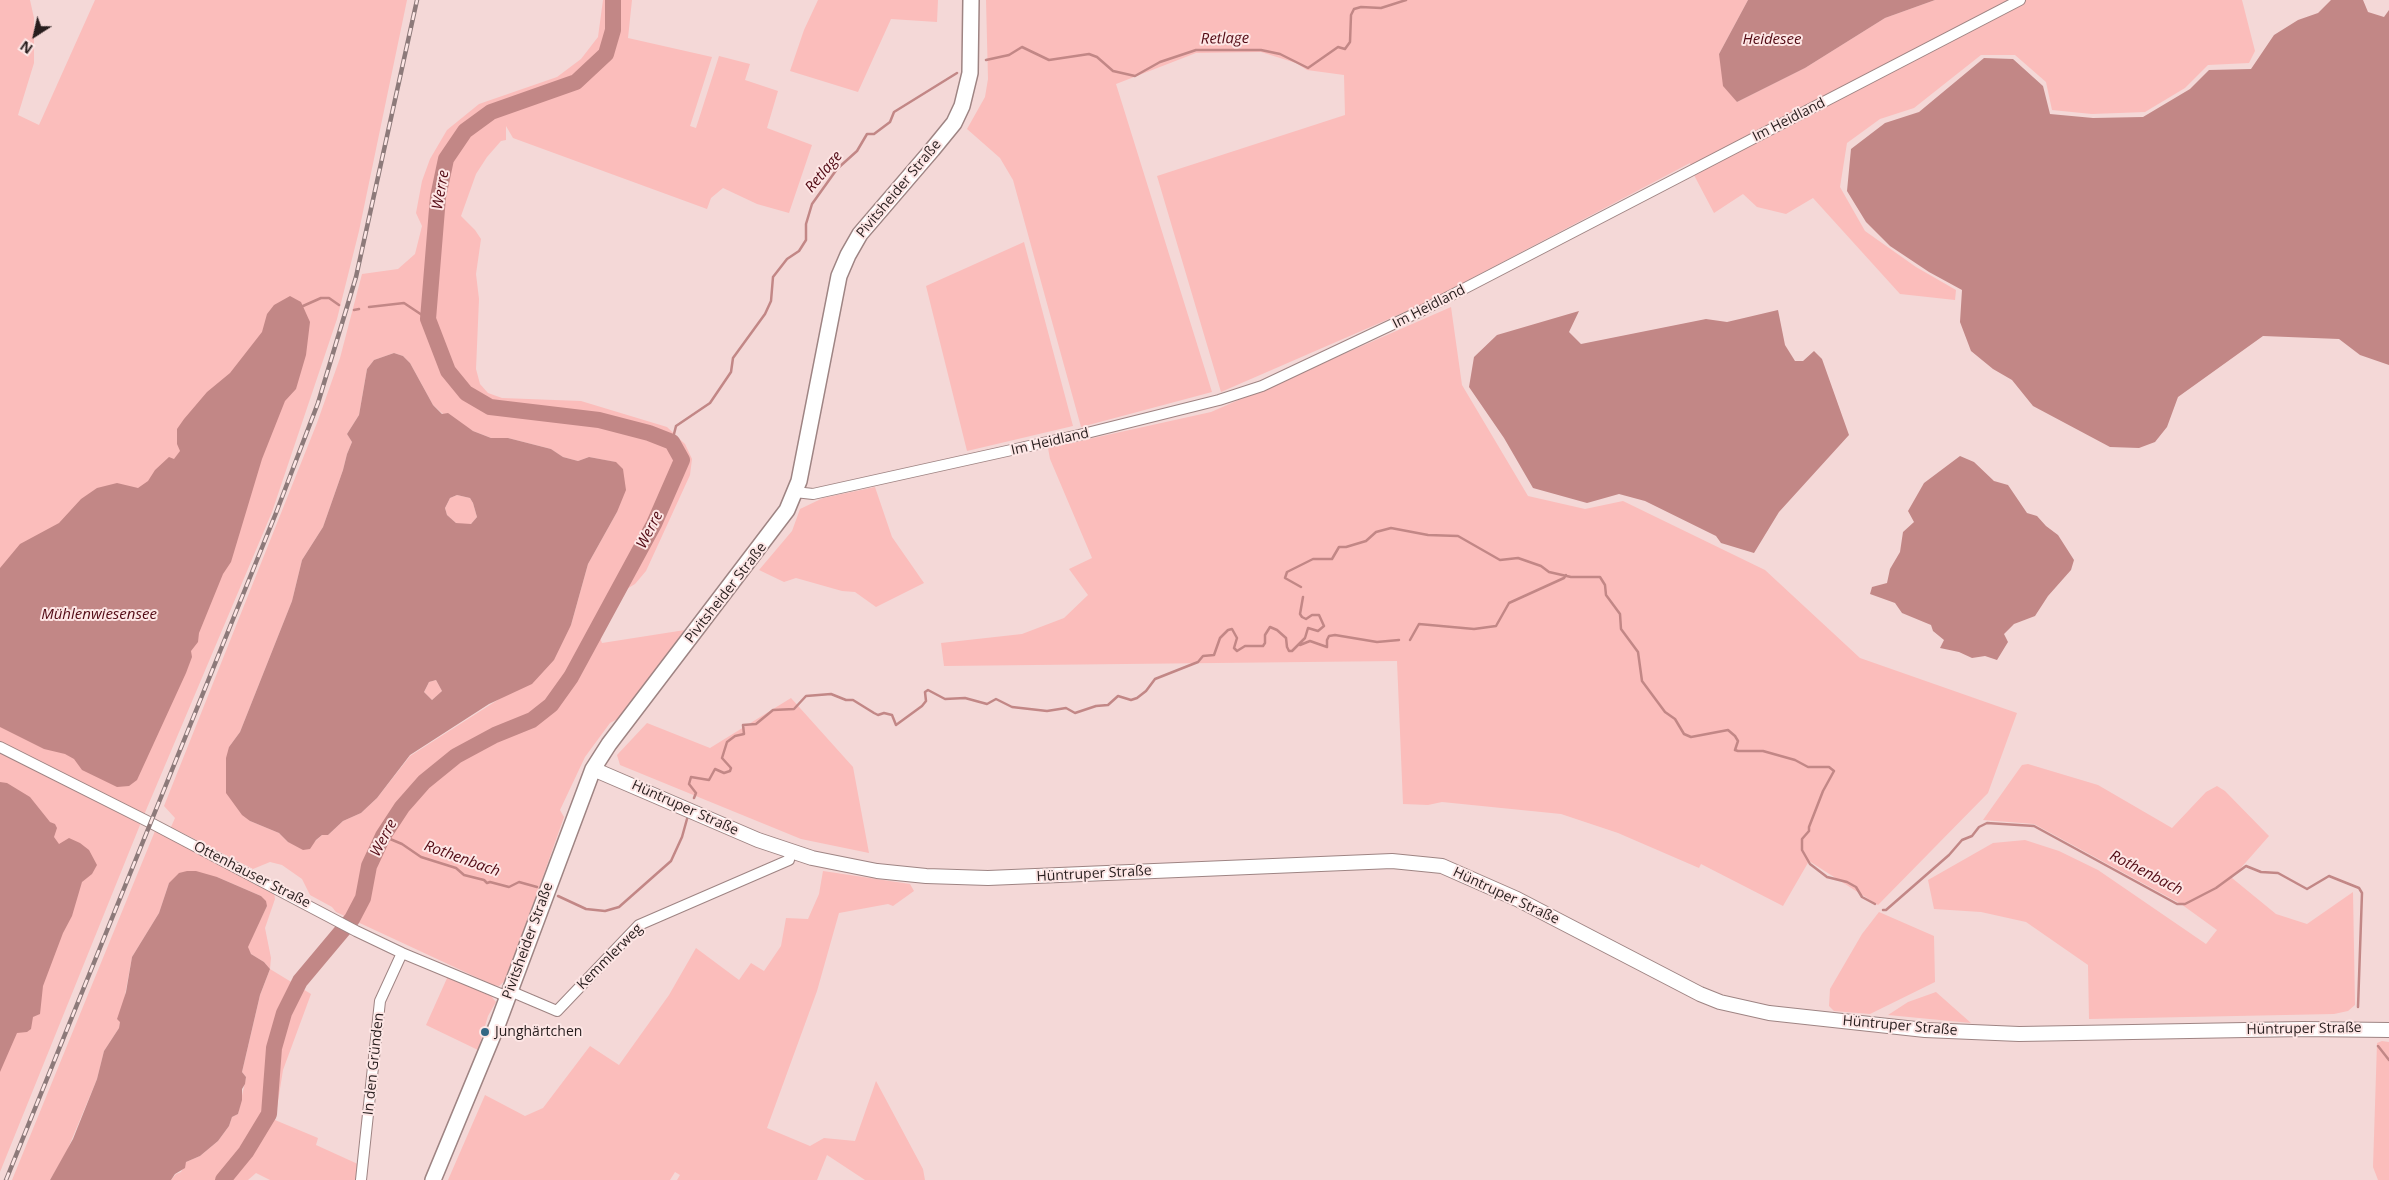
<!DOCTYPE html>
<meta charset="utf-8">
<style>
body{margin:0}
#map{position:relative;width:2389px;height:1180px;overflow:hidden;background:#f4d8d7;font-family:"Open Sans",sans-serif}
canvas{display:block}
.north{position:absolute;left:10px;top:10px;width:50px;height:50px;-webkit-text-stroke:4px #fde6e5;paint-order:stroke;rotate:215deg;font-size:14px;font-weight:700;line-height:20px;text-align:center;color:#271d1d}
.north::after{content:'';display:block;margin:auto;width:18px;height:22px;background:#271d1d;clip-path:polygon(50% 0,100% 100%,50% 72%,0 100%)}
</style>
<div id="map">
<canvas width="2389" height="1180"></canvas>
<div class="north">N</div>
</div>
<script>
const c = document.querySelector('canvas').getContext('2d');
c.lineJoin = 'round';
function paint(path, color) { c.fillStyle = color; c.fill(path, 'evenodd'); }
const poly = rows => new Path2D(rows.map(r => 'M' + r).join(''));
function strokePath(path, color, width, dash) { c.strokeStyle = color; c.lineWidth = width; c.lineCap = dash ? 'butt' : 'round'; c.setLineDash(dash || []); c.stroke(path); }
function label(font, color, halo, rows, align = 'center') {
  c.font = font + ' "Open Sans",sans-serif'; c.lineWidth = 4; c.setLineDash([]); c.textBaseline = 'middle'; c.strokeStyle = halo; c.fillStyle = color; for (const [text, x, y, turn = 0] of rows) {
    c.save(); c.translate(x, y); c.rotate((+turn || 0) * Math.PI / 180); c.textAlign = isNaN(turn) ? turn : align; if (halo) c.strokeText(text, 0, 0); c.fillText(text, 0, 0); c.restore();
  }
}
const green = poly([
 [0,0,30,0,34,18,34,63,18,115,39,125,95,0,407,0,359,231,337,319,272,512,144,815,0,1172],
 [603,0,632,0,628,38,712,57,690,126,696,128,719,56,750,64,745,80,778,91,767,128,812,145,789,213,757,204,723,188,711,198,707,209,513,138,506,126,506,140,501,141,487,157,476,174,461,216,475,230,481,239,476,274,479,299,476,369,480,384,488,393,502,398,581,401,667,427,685,444,692,459,690,475,646,571,635,584,625,590,600,638,602,643,685,630,619,718,610,723,585,757,560,810,564,817,507,979,499,986,493,985,336,912,332,907,310,895,302,879,282,865,270,862,253,869,171,827,175,818,164,806,317,423,340,358,362,274,398,269,415,254,422,226,416,213,422,181,430,159,447,130,479,104,557,77,581,59,598,37],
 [394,353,403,356,410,363,433,405,443,414,473,431,491,438,508,438,551,449,563,457,578,461,589,457,615,462,617,512,588,564,571,625,507,694,410,756,377,798,361,813,343,821,328,835,322,835,311,845,288,842,279,833,250,821,229,747,240,732,292,601,302,560,323,527,343,470,347,454,352,442,347,434,359,415,367,369,374,360],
 [818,0,938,0,937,22,891,19,858,92,790,71,804,30],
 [986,0,1748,0,1719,54,1737,102,1805,68,1885,18,1935,0,2242,0,2255,51,2249,63,2208,65,2185,88,2145,112,2092,114,2052,110,2046,82,2015,55,1981,55,1914,108,1880,119,1847,143,1840,187,1865,231,1916,267,1956,290,1955,300,1900,294,1813,198,1786,214,1757,207,1743,194,1714,213,1695,177,1690,163,1421,305,1221,392,1157,176,1345,115,1344,75,1307,70,1296,63,1261,52,1196,53,1116,84,1212,392,1081,427,1013,180,1000,158,967,129,985,97,988,79],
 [1024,242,1073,426,967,451,926,286],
 [1451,307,1462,385,1528,496,1585,509,1623,501,1765,570,1860,658,2017,713,1988,793,1878,905,1809,861,1783,906,1701,864,1699,868,1618,833,1561,814,1442,802,1428,805,1403,804,1397,661,944,666,941,643,1022,634,1064,618,1088,595,1069,569,1092,558,1050,459,1048,448,1211,412],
 [875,487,892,537,924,583,876,607,855,592,842,591,796,578,784,582,759,570,792,531,800,509,823,498],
 [457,495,470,498,473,503,477,517,471,524,465,525,456,523,447,515,445,508,450,498],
 [436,680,442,691,432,700,424,692,429,682],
 [791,698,853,767,869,853,801,839,620,765,617,755,647,723,710,748],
 [2028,764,2098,785,2172,828,2206,792,2217,786,2225,791,2269,836,2232,878,2276,914,2307,924,2353,892,2355,1005,2348,1011,2334,1014,2089,1019,2088,965,2026,922,1981,912,1934,909,1928,880,1993,843,2025,840,2059,851,2098,870,2206,944,2217,930,2181,904,2034,824,1983,820,2022,765],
 [155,831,274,892,275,899,265,928,271,958,270,969,311,994,283,1070,275,1120,318,1138,316,1145,360,1165,358,1180,270,1180,256,1173,248,1180,171,1180,176,1174,181,1172,186,1162,200,1156,218,1141,229,1126,232,1117,238,1114,246,1077,242,1072,260,995,270,969,264,962,251,954,247,947,267,906,261,896,217,877,169,883,159,913,132,957,119,1028,104,1051,97,1079,67,1151,50,1180,12,1180],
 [823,871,910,884,914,891,893,906,888,904,839,913,817,991,767,1128,810,1146,824,1138,855,1141,876,1081,923,1169,925,1180,865,1180,827,1155,817,1180,677,1180,680,1175,675,1172,670,1180,448,1180,485,1095,525,1116,543,1108,590,1046,619,1065,669,995,696,948,739,980,751,963,764,971,781,946,786,918,808,919,819,894],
 [1879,912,1934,936,1935,982,1870,1014,1834,1011,1829,1006,1830,989,1862,934],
 [448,976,491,996,496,1002,488,1016,478,1050,426,1025],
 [1936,992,1971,1023,1888,1015,1908,1002],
 [2382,1041,2389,1042,2389,1180,2378,1180,2373,1167,2377,1043]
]);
const water = poly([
 [1748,0,1935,0,1885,18,1805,68,1737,102,1723,86,1719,54],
 [2331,0,2363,0,2368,12,2384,17,2389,10,2389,365,2360,355,2339,339,2263,336,2178,397,2167,427,2155,442,2139,448,2110,447,2033,406,2012,380,1993,369,1971,351,1960,322,1962,290,1929,272,1890,246,1866,222,1847,191,1851,149,1885,123,1919,112,1984,58,2013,59,2043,86,2050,114,2093,118,2143,117,2190,89,2209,70,2251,69,2274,35,2298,20,2318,13],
 [290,296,301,302,310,322,306,355,296,389,285,401,262,459,231,562,223,574,199,633,198,642,191,651,192,657,186,673,137,780,129,786,117,787,82,770,74,759,65,754,44,749,0,727,0,568,20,544,59,523,81,499,97,488,117,483,138,488,148,481,155,470,169,457,174,459,180,451,177,444,177,429,184,419,207,392,230,373,262,332,267,314,274,305],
 [1778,310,1785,345,1795,361,1803,361,1814,351,1822,359,1849,435,1779,512,1754,553,1721,543,1716,536,1645,501,1619,494,1587,503,1533,488,1504,438,1469,387,1474,357,1497,335,1579,311,1569,332,1581,344,1706,319,1727,322],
 [394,353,403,356,410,363,433,405,442,414,448,413,473,431,491,438,508,438,551,449,563,457,578,461,589,457,616,462,623,469,626,490,617,512,588,564,571,625,554,660,532,684,489,704,410,755,377,798,361,813,343,821,328,835,322,835,316,840,310,849,303,850,288,842,279,833,250,821,242,815,226,793,226,758,229,747,240,732,292,601,302,560,323,527,343,470,347,454,352,442,347,434,359,415,367,369,374,360],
 [457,495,470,498,473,503,477,517,471,524,456,523,447,515,445,508,450,498],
 [436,680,442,691,432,700,424,692,429,682],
 [1960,456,1974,462,1994,481,2008,485,2027,513,2037,516,2046,526,2058,535,2074,560,2071,570,2048,596,2035,616,2014,624,2004,634,2008,642,1997,660,1985,656,1972,658,1959,652,1940,648,1944,640,1933,631,1931,625,1902,613,1895,603,1870,594,1872,587,1887,583,1890,569,1900,552,1903,532,1914,522,1908,511,1924,483],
 [0,782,7,783,30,797,50,822,55,824,57,828,54,837,59,844,69,838,80,843,89,850,97,865,92,874,82,882,72,916,63,933,43,986,40,1014,33,1017,31,1029,27,1032,17,1033,0,1072],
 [187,871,196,871,217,877,261,896,266,901,267,906,248,947,251,954,264,962,270,969,260,995,242,1072,246,1077,245,1084,242,1089,242,1100,238,1114,232,1117,229,1126,218,1141,200,1156,186,1162,185,1168,175,1174,171,1180,50,1180,73,1139,97,1079,104,1051,119,1028,120,1022,117,1019,126,992,132,957,159,913,169,883,179,873]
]);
const stream = poly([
 [986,60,1009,55,1022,47,1049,60,1089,54,1097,57,1113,71,1135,76,1160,62,1196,50,1261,50,1280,54,1308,68,1338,47,1345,49,1350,42,1351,15,1354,9,1361,7,1381,8,1406,0],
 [303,306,321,298,329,298,339,305],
 [369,307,404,303,428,319],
 [354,310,359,309],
 [672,442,676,426,710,403,731,372,733,358,765,314,771,301,773,277,787,259,799,251,806,240,806,224,812,204,837,169,857,151,867,134,874,134,890,122,894,112,957,73],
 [1301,587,1285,578,1287,572,1313,559,1332,559,1339,547,1346,547,1366,541,1376,532,1391,528,1428,535,1458,536,1500,560,1518,558,1541,566,1549,572,1571,577,1600,577,1605,585,1606,595,1620,614,1621,629,1638,652,1642,681,1665,712,1675,719,1684,734,1691,737,1728,730,1735,736,1738,741,1735,750,1738,751,1763,751,1795,760,1808,767,1829,767,1834,771,1823,791,1809,827,1809,831,1802,839,1802,850,1810,864,1827,877,1847,882,1856,887,1862,897,1875,904],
 [1410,640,1419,624,1474,629,1496,626,1509,603,1564,578,1566,575],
 [1300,645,1310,641,1327,647,1327,640,1329,636,1335,635,1377,642,1399,640],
 [694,798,696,793,689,784,691,777,709,780,715,769,724,773,730,771,731,768,722,758,727,742,735,736,744,734,743,725,756,724,773,710,794,709,806,696,831,694,846,700,853,700,874,713,878,715,884,713,892,715,896,725,922,706,926,701,925,692,928,690,945,699,965,698,987,704,996,699,1012,707,1047,711,1066,708,1075,713,1096,706,1108,705,1118,696,1131,700,1137,698,1146,691,1155,679,1198,662,1203,656,1214,655,1220,638,1228,630,1232,629,1237,638,1234,648,1237,651,1245,646,1263,646,1265,643,1265,635,1270,627,1277,630,1286,638,1287,647,1289,651,1292,651,1305,638,1308,628,1318,631,1324,626,1319,615,1312,615,1306,619,1302,617,1300,614,1303,597],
 [383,836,402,844,421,857,456,868,464,875,484,880,487,883,490,882,509,887,519,882,537,887],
 [558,896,586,909,605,911,619,907,671,861,682,837,687,819],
 [1883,910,1886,910,1949,855,1962,840,1972,836,1979,827,1987,823,2034,826,2177,904,2185,904,2216,888,2246,866,2261,872,2278,873,2307,889,2329,876,2359,888,2362,893,2358,1007],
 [2378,1046,2389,1060]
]);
const river = poly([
 [223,1180,246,1152,269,1114,274,1048,284,1013,300,981,352,919,363,898,369,866,383,836,402,807,424,782,456,756,495,735,532,720,551,705,571,677,654,524,682,460,672,442,649,433,599,420,490,407,466,393,448,371,428,319,438,197,446,159,465,131,491,112,576,82,606,54,613,30,613,0]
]);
const minor = poly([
 [795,492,813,494,1079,435,1219,400,1262,386,1423,310,2020,0],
 [0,747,151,823,356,931,402,953,508,997],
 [510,991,557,1011,639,925,789,860,790,851],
 [361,1180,380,1001,402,953]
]);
const tertiary = poly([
 [593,769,758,840,812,858,877,871,926,876,988,878,1392,861,1442,866,1517,899,1700,994,1720,1002,1769,1013,1925,1030,2019,1034,2303,1029,2389,1030]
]);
const secondary = poly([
 [433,1180,498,1023,593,769,609,744,787,510,799,481,839,276,848,255,860,234,932,150,954,123,962,106,970,73,971,0]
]);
const rail = poly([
 [6,1180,276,513,318,403,356,277,417,0]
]);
const markers = [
 [485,1032,5,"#336784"]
];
const streetNames = [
 ["Im Heidland",1789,120,-27],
 ["Pivitsheider Straße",899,189,-50],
 ["Im Heidland",1429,307,-27],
 ["Im Heidland",1050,442,-13],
 ["Pivitsheider Straße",726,593,-52],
 ["Hüntruper Straße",685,808,24],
 ["Hüntruper Straße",1094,874,-3],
 ["Ottenhauser Straße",252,875,27],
 ["Hüntruper Straße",1506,896,25],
 ["Pivitsheider Straße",528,941,-70],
 ["Kemmlerweg",610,957,-45],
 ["Hüntruper Straße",1900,1026,5],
 ["Hüntruper Straße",2304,1029,-1],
 ["In den Gründen",374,1064,-84]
];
const poiNames = [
 ["Junghärtchen",495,1032]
];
const waterNames = [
 ["Retlage",1225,39,-1],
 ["Heidesee",1772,40],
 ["Retlage",824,172,-50],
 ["Werre",441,190,-80],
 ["Werre",650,530,-63],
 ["Mühlenwiesensee",99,615],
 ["Werre",384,838,-62],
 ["Rothenbach",462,859,20],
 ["Rothenbach",2146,873,27]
];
paint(green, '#fbbdbb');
paint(water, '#c28786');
strokePath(stream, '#c28786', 2.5);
strokePath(river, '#c28786', 16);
strokePath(minor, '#9e8483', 12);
strokePath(tertiary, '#9e8483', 16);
strokePath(secondary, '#9e8483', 18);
strokePath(minor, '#fff', 10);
strokePath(tertiary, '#fff', 14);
strokePath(secondary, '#fff', 15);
strokePath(rail, '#8d7a7a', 4.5);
strokePath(rail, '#fde6e5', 2.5, [8]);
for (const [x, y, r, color] of markers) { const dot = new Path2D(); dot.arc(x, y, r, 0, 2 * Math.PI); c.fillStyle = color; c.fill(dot); strokePath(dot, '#fde6e5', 2); }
label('14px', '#271d1d', '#fde6e5', streetNames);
label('14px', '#271d1d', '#fde6e5', poiNames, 'left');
label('italic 15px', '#520a14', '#fde6e5', waterNames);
</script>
